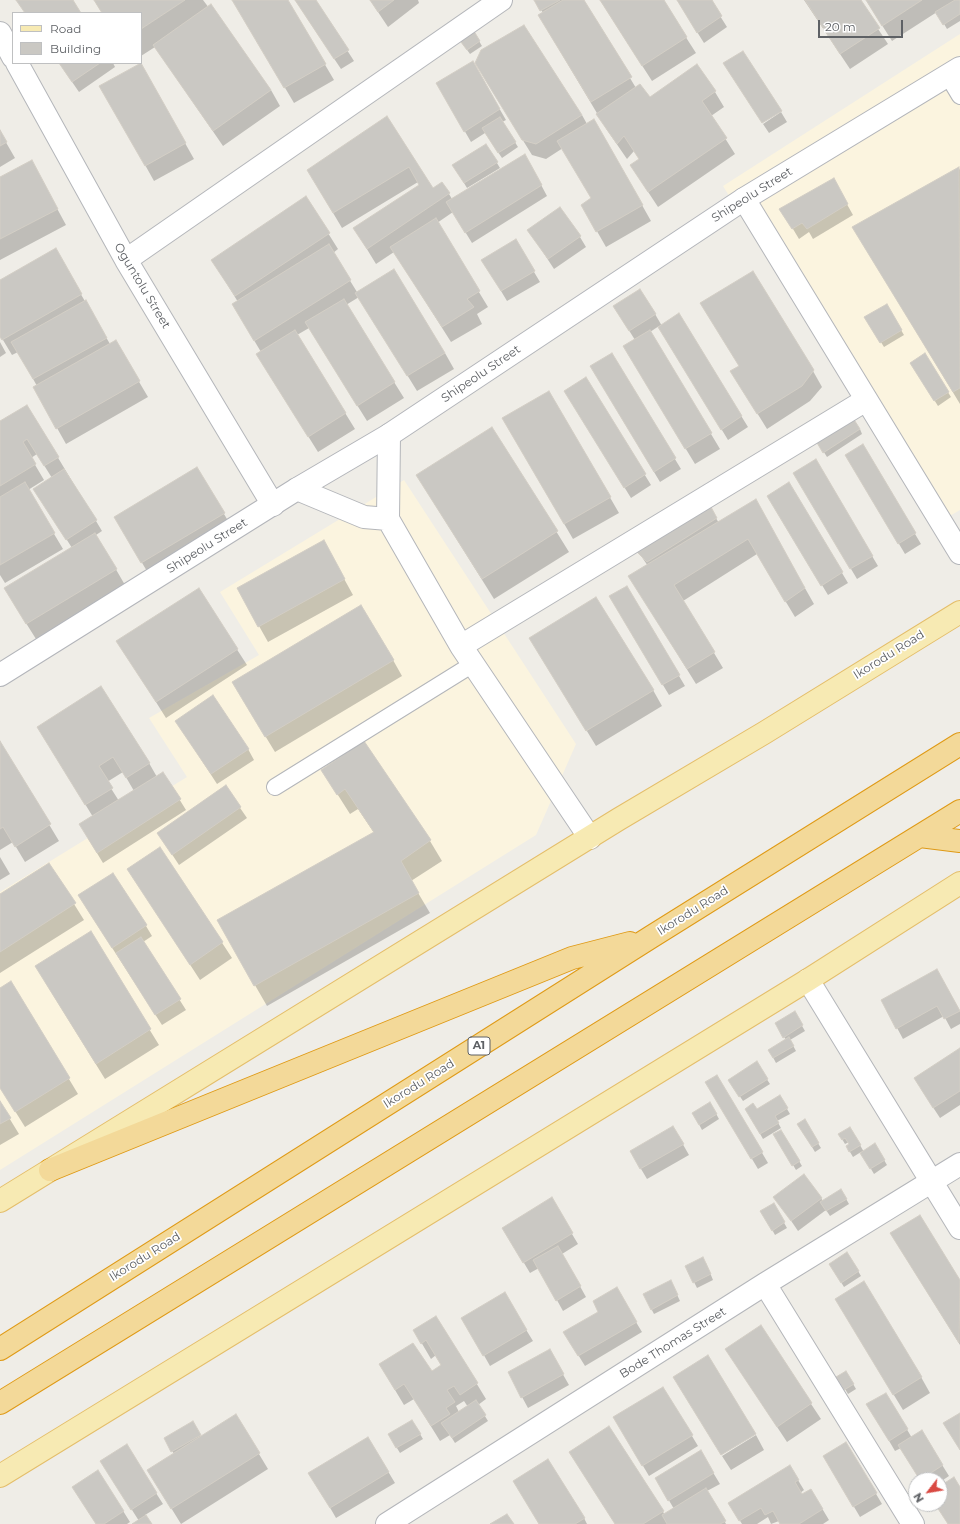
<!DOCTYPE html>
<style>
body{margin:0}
#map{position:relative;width:960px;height:1524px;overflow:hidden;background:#efede7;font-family:Montserrat,sans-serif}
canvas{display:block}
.legend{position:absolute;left:12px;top:12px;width:130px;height:52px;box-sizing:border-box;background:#fff;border:1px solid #bfc0c1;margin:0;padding:5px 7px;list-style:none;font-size:12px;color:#5e6165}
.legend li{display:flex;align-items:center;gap:8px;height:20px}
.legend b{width:20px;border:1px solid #bfc0c1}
.north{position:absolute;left:908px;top:1472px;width:40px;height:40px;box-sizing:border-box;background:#fff;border:1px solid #bfc0c1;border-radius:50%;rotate:239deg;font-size:11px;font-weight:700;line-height:16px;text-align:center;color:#5e6165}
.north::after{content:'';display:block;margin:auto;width:14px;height:18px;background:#d94942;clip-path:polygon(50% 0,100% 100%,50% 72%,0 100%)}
.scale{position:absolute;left:818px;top:20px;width:85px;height:18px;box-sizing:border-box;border:2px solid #5e6165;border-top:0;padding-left:5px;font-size:12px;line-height:14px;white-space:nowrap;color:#5e6165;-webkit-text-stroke:3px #fff;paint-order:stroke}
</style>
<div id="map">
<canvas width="960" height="1524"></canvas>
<ul class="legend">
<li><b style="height:5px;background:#f7eab3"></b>Road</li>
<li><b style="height:11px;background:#cac8c3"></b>Building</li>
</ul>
<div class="north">N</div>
<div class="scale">20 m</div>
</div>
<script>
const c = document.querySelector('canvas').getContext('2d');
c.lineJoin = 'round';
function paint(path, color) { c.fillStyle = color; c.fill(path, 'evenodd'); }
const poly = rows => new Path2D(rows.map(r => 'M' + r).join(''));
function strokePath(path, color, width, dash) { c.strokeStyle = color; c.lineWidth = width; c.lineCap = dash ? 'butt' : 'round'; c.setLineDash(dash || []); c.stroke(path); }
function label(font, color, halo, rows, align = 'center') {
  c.font = font + ' Montserrat,sans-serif'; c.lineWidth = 3.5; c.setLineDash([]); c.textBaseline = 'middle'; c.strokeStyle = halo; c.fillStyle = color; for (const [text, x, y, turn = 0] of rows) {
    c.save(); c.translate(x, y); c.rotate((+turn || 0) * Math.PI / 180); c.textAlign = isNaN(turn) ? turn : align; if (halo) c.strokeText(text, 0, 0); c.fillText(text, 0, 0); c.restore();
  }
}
const commercial = poly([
 [960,34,960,510,934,525,723,186],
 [404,480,576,744,536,835,0,1170,0,892,187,777,149,718,259,655,220,592]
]);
const shadow = poly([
 [94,0,203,0,271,90,280,106,223,146,155,47,141,56,141,13,102,13],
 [233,0,287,0,334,80,294,103],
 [295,0,315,0,354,61,341,69],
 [370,0,418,0,419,3,388,27],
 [535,0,583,0,636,88,649,99,715,92,724,107,711,116,735,154,658,207,631,166,640,160,634,151,627,159,607,130,548,31,543,13],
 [600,0,662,0,696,53,652,81],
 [677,0,710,0,727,27,704,43],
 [804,0,859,0,888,44,850,69],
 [866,0,960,0,960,21,947,29,937,12,892,41],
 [479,41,482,46,470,54,462,43],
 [59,63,113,63,115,67,79,92],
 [473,63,506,120,502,122,518,147,502,158,485,133,471,142,437,83],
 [149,79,194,159,154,181,101,86],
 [485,79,582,115,587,124,594,120,651,221,606,247,582,205,592,198,563,148,546,159,532,155],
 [781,112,787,122,769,133,763,124],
 [387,117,433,189,449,194,452,199,531,166,547,196,472,243,453,212,437,223,488,307,477,314,482,324,451,342,394,252,376,264,354,228,420,185,418,182,342,228,317,186],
 [0,132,15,158,0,167],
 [486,145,500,168,467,188,453,165],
 [959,168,960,170,960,404,865,247],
 [40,177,66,225,0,260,0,179],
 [839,190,853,215,813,239,809,232,799,239,781,209],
 [306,198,338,249,333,253,357,292,445,353,454,369,417,391,359,297,346,305,404,398,367,421,309,328,297,335,355,429,318,452,266,369,261,352,242,320,238,302,212,260],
 [580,237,586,247,554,269,535,240],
 [515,240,540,282,507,301,489,271],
 [55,250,110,344,115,341,148,397,66,444,34,387,37,386,18,352,12,355,0,335,0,281],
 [886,305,904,335,884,347,866,318],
 [655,314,662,326,679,315,748,427,728,440,659,326,650,332,720,449,695,464,633,362,635,340,620,316],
 [0,342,6,353,0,357],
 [611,354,681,469,660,482,597,377],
 [924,355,951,397,938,406,911,363],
 [740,366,813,371,822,387,810,401,767,429,741,387],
 [585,378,651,485,631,498,571,401],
 [549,392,619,513,573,539,503,419],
 [27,406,102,531,96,535,125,585,36,639,14,604,72,548,41,499,52,478,37,454,31,458,44,480,28,490,63,549,5,583,0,575,0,422],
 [492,428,569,552,494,599,429,495],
 [860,429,862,434,827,457,820,446],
 [862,445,921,544,905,554,846,455],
 [815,460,878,566,857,579,794,473],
 [197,469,233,529,151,578,115,517],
 [789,484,848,583,828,595,768,496],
 [710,509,719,523,764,516,814,604,795,617,757,554,683,601,723,668,696,684,639,592,648,566,639,553],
 [332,557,353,595,268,642,259,626],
 [626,587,685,686,669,695,610,597],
 [198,589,247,665,166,718,127,656],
 [540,654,653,690,662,706,596,746],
 [393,660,402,676,275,752,242,698],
 [176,721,248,749,254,760,217,784],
 [47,742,149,763,157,777,163,773,186,810,103,863,86,835,93,817],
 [123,772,134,791,119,801,107,782],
 [0,743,59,841,25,862,13,842,0,850],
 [364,743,430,841,442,861,411,881,430,913,267,1006,218,921,374,833,358,809,350,814,322,770],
 [225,786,247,818,179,865,158,833],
 [160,848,232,958,200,980,128,869],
 [0,857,10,874,0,880],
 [49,864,84,920,0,973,0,895],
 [85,906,146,926,152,936,143,942,186,1010,162,1025],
 [90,933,159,1045,105,1079,45,982],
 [937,970,960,1011,960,1024,951,1029,944,1016,903,1039,882,1000],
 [11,983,78,1094,25,1127,0,1087,0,989],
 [794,1012,805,1031,790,1040,796,1051,776,1063,769,1050,786,1040,776,1024],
 [960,1049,960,1105,940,1118,921,1089],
 [756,1063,770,1084,743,1101,729,1080],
 [717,1076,768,1163,758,1169,706,1082],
 [780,1097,790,1114,777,1121,781,1128,763,1139,746,1109,756,1110],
 [0,1103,19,1134,0,1145],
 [710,1103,719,1119,702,1130,693,1113],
 [804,1121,821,1148,815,1152,798,1124],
 [673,1127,689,1155,647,1179,631,1152],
 [850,1128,864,1152,875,1145,887,1165,874,1174,861,1152,853,1157,847,1147,850,1145,849,1142,845,1144,842,1139],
 [781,1131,802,1166,796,1170,775,1135],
 [804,1175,823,1201,841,1190,849,1204,830,1216,826,1210,798,1231,775,1197],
 [551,1199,578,1244,562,1254,586,1297,563,1311,539,1268,530,1273,503,1228],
 [774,1205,787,1228,775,1235,762,1211],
 [919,1216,960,1282,960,1345,891,1234],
 [706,1263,713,1280,697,1288,686,1266],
 [833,1269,858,1271,861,1276,844,1287],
 [673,1286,680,1301,654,1314,644,1295],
 [616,1289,642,1332,585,1366,564,1332,600,1312],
 [504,1294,533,1341,490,1366,463,1318],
 [845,1315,921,1377,930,1393,903,1410],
 [436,1317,486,1399,478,1405,488,1421,455,1443,450,1435,440,1441,414,1399,404,1405,380,1365,431,1372,442,1365,436,1355,431,1359,414,1330],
 [464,1401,468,1407,459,1412,456,1406],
 [760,1327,821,1419,787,1442,736,1365],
 [549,1350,569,1385,528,1408,522,1397],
 [846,1372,856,1389,848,1394,838,1377],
 [663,1388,698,1446,649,1476,614,1417],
 [886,1394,912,1438,921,1431,949,1476,940,1482,940,1480,920,1480,901,1448,895,1451,868,1405],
 [236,1416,268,1469,181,1524,157,1485,174,1454,165,1439,193,1423,201,1437],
 [412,1421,423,1439,400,1453,389,1435],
 [609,1427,665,1515,674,1509,656,1478,700,1451,720,1484,707,1491,726,1524,616,1524],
 [756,1435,764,1450,731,1470,722,1456],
 [368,1438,395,1483,336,1518,310,1473],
 [846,1443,882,1504,860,1517,824,1456],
 [126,1446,163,1504,145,1515,151,1524,134,1524,139,1521,108,1472],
 [790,1467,804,1490,800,1493,802,1496,811,1490,829,1520,823,1524,781,1524,779,1521,771,1524,768,1517,757,1524,742,1524,729,1503],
 [98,1471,130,1522,127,1524,97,1524],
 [584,1518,587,1524,540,1524]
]);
const building = poly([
 [16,0,73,0,81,13,25,13,16,0],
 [94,0,185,0,141,29,141,13,102,13,94,0],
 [232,0,288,0,326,64,284,88,232,0],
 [295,0,316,0,349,50,334,59,295,0],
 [370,0,394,0,378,12,370,0],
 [534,0,560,0,540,11,534,0],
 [563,0,584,0,632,77,591,102,538,15,563,0],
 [600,0,664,0,687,37,642,66,600,0],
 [677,0,712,0,722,16,697,33,677,0],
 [805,0,861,0,880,28,840,54,805,0],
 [866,0,922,0,882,26,866,0],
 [955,0,960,0,960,14,943,25,935,12,955,0],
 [211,4,271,90,213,131,153,45,211,4],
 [524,25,582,115,536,144,522,140,475,63,481,50,524,25],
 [472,28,480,41,467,50,458,38,472,28],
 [743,51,782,111,762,123,723,63,743,51],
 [473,61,500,109,464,132,436,83,473,61],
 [59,63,100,63,72,82,59,63],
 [141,63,186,143,145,166,99,86,141,63],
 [697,64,716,91,702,101,727,138,648,192,630,165,639,159,624,136,617,144,596,114,640,84,650,97,697,64],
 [387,116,433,188,442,182,450,193,367,249,353,228,419,185,409,167,333,213,307,170,387,116],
 [500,117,516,142,498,153,482,128,500,117],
 [594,119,643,205,596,232,581,205,591,198,557,141,594,119],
 [0,130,7,142,0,146,0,130],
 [486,144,498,162,464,183,452,165,486,144],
 [525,154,542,185,465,233,446,202,525,154],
 [32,160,58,209,0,239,0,177,32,160],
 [959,167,960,388,953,392,852,227,959,167],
 [834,178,848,204,807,229,802,223,792,229,779,209,834,178],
 [306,196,330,233,235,296,211,260,306,196],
 [560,207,581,236,548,259,527,230,560,207],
 [436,218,480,291,467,299,474,307,442,327,390,247,436,218],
 [516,239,535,271,501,291,481,260,516,239],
 [329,244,351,280,254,341,232,304,329,244],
 [56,248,82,294,2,340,0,337,0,280,56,248],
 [394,269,445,353,407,376,355,293,394,269],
 [753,271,814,370,802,386,757,414,730,371,739,366,700,303,753,271],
 [640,289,656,314,629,331,613,306,640,289],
 [344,299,395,382,357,406,305,322,344,299],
 [86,300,107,338,33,379,11,342,86,300],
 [887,304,902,330,880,343,864,317,887,304],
 [679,313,742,416,721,430,658,327,679,313],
 [295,330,346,413,308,437,256,354,295,330],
 [650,330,712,433,685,449,623,346,650,330],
 [116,340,140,381,56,429,33,387,116,340],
 [612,353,676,458,654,472,590,366,612,353],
 [925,353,949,392,934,401,910,363,925,353],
 [586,377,646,474,624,488,564,391,586,377],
 [549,391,611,497,564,524,502,418,549,391],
 [27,405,59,457,44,466,27,439,23,442,36,464,0,486,0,421,27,405],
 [853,418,860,429,823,453,816,441,853,418],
 [492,427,558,531,482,579,416,475,492,427],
 [863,444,916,533,898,544,845,455,863,444],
 [816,459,873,556,850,569,793,473,816,459],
 [197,467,225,513,141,563,114,517,197,467],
 [64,469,97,520,66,540,33,489,64,469],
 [25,482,55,533,0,565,0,497,25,482],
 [789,482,843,572,821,586,767,496,789,482],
 [756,499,805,588,785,602,748,539,674,585,715,652,687,669,628,576,756,499],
 [711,507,717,518,647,562,637,552,711,507],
 [95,533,117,569,26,624,4,588,95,533],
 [324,540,345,579,258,627,237,588,324,540],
 [627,586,680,675,662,685,609,596,627,586],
 [199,588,238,649,156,702,116,641,199,588],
 [596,597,654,690,586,731,529,638,596,597],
 [361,605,394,660,265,737,232,682,361,605],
 [101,686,150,763,126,778,113,757,99,766,113,788,85,805,37,727,101,686],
 [213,695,249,749,211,774,175,721,213,695],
 [0,741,51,824,15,847,3,827,0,829,0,741],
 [364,741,431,840,401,861,419,893,254,986,217,920,374,832,345,789,337,795,321,770,364,741],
 [163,772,181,799,97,853,79,824,163,772],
 [226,785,241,807,172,855,157,833,226,785],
 [160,847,223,942,190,965,127,869,160,847],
 [49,863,76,903,0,952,0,894,49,863],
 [113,873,147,925,112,948,78,895,113,873],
 [91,931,151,1029,96,1064,35,966,91,931],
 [141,937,181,999,155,1015,116,953,141,937],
 [937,969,960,1011,944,1019,937,1006,896,1029,881,1000,937,969],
 [11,981,70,1078,15,1112,0,1088,0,988,11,981],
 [795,1011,803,1025,783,1038,775,1023,795,1011],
 [789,1037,794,1046,773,1058,768,1050,789,1037],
 [960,1048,960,1091,933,1108,914,1078,960,1048],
 [757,1061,768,1079,739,1097,728,1080,757,1061],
 [717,1075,763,1152,751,1159,705,1082,717,1075],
 [780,1095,788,1108,775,1116,779,1123,760,1134,745,1109,753,1103,757,1109,780,1095],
 [0,1101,11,1118,0,1124,0,1101],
 [710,1102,717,1114,699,1125,692,1113,710,1102],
 [805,1119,819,1143,812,1147,797,1124,805,1119],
 [673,1126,684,1144,640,1169,630,1151,673,1126],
 [850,1127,861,1145,849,1152,846,1146,849,1144,845,1138,842,1140,838,1134,850,1127],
 [781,1130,800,1161,792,1166,773,1134,781,1130],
 [875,1143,885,1160,870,1169,860,1153,875,1143],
 [804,1174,822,1198,791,1221,773,1197,804,1174],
 [841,1189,847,1199,826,1211,820,1202,841,1189],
 [552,1197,573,1233,523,1263,502,1228,552,1197],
 [774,1203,785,1222,772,1231,760,1211,774,1203],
 [920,1215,960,1280,959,1343,890,1233,920,1215],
 [558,1246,581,1286,556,1301,533,1260,558,1246],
 [847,1252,859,1271,841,1283,829,1264,847,1252],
 [703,1257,711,1274,693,1283,685,1266,703,1257],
 [671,1280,678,1295,651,1310,643,1294,671,1280],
 [864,1281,922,1377,893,1395,835,1299,864,1281],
 [617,1287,637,1322,578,1356,563,1332,598,1312,593,1301,617,1287],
 [505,1292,527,1330,483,1356,461,1318,505,1292],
 [436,1316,478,1383,460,1395,454,1386,447,1390,455,1402,446,1408,450,1414,431,1426,404,1384,395,1390,379,1364,413,1343,432,1371,441,1365,426,1340,421,1344,413,1330,436,1316],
 [761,1325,812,1403,777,1427,725,1349,761,1325],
 [550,1349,564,1374,521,1398,508,1372,550,1349],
 [708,1355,756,1434,721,1455,673,1377,708,1355],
 [846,1371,854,1384,844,1390,836,1377,846,1371],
 [663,1387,693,1435,642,1466,613,1417,663,1387],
 [886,1393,908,1429,889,1441,866,1404,886,1393],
 [476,1400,486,1415,452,1438,441,1423,476,1400],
 [960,1413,960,1450,943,1423,960,1413],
 [236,1414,260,1453,171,1509,147,1470,236,1414],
 [412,1420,421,1434,396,1448,388,1434,412,1420],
 [193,1421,201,1435,171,1452,164,1438,193,1421],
 [609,1426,664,1511,643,1524,615,1524,569,1452,609,1426],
 [922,1430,943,1465,920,1480,898,1445,922,1430],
 [368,1437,389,1472,330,1508,308,1473,368,1437],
 [846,1442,877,1493,853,1507,823,1456,846,1442],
 [127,1444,157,1493,131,1510,100,1461,127,1444],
 [701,1450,714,1473,668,1501,655,1478,701,1450],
 [548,1459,585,1518,575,1524,539,1524,513,1481,548,1459],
 [790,1465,799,1480,795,1482,802,1494,811,1489,823,1509,799,1524,780,1524,773,1511,765,1515,761,1508,739,1521,728,1503,790,1465],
 [98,1470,124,1511,104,1524,96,1524,72,1487,98,1470],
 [954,1477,960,1487,960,1524,948,1524,935,1504,940,1504,940,1486,954,1477],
 [706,1488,726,1521,720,1524,667,1524,662,1515,706,1488],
 [507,1514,514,1524,490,1524,507,1514],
 [146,1515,152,1524,132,1524,146,1515]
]);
const lane = poly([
 [948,76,960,96],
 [275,787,473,664]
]);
const street = poly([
 [0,33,13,57],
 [17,63,126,260,273,505],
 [744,199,960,553],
 [126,260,501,0],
 [389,435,388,519,461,646,590,838],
 [297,489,364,517,388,519],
 [461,646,866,400],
 [808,980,960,1228],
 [765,1284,913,1524],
 [387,1524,765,1284,960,1164]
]);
const secondary = poly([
 [0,675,297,489,389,435,744,199,960,68]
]);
const primary = poly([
 [0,1201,619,819,764,733,960,612],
 [0,1476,808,980,960,883]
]);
const highway = poly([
 [920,836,960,841],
 [50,1170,572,958,630,943],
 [0,1349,651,937,960,744],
 [0,1403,960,811]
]);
const shields = [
 [479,1046,22]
];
const shieldNames = [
 ["A1",479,1046]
];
const streetNames = [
 ["Shipeolu Street",752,195,-32],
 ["Oguntolu Street",142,286,59],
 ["Shipeolu Street",481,374,-34],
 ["Shipeolu Street",207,546,-32],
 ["Ikorodu Road",889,655,-32],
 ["Ikorodu Road",693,911,-32],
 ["Ikorodu Road",419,1084,-32],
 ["Ikorodu Road",145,1257,-32],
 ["Bode Thomas Street",673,1343,-32]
];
paint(commercial, '#fbf4df');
paint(shadow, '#0003');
paint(building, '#cac8c3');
strokePath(building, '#d3cec5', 1);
strokePath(lane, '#b4b6ba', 18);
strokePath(street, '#b4b6ba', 24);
strokePath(secondary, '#b3b5ba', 24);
strokePath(primary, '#e4be6a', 24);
strokePath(highway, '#df9a16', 24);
strokePath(lane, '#fff', 16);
strokePath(street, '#fff', 22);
strokePath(secondary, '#fff', 22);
strokePath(primary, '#f7eab3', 22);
strokePath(highway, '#f3d999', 22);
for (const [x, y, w] of shields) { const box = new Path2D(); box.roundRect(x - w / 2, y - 9, w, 18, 3); c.fillStyle = '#fff'; c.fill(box); strokePath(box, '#5e6165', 1); }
label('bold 11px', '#5e6165', null, shieldNames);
label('12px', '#5e6165', '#fff', streetNames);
</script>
